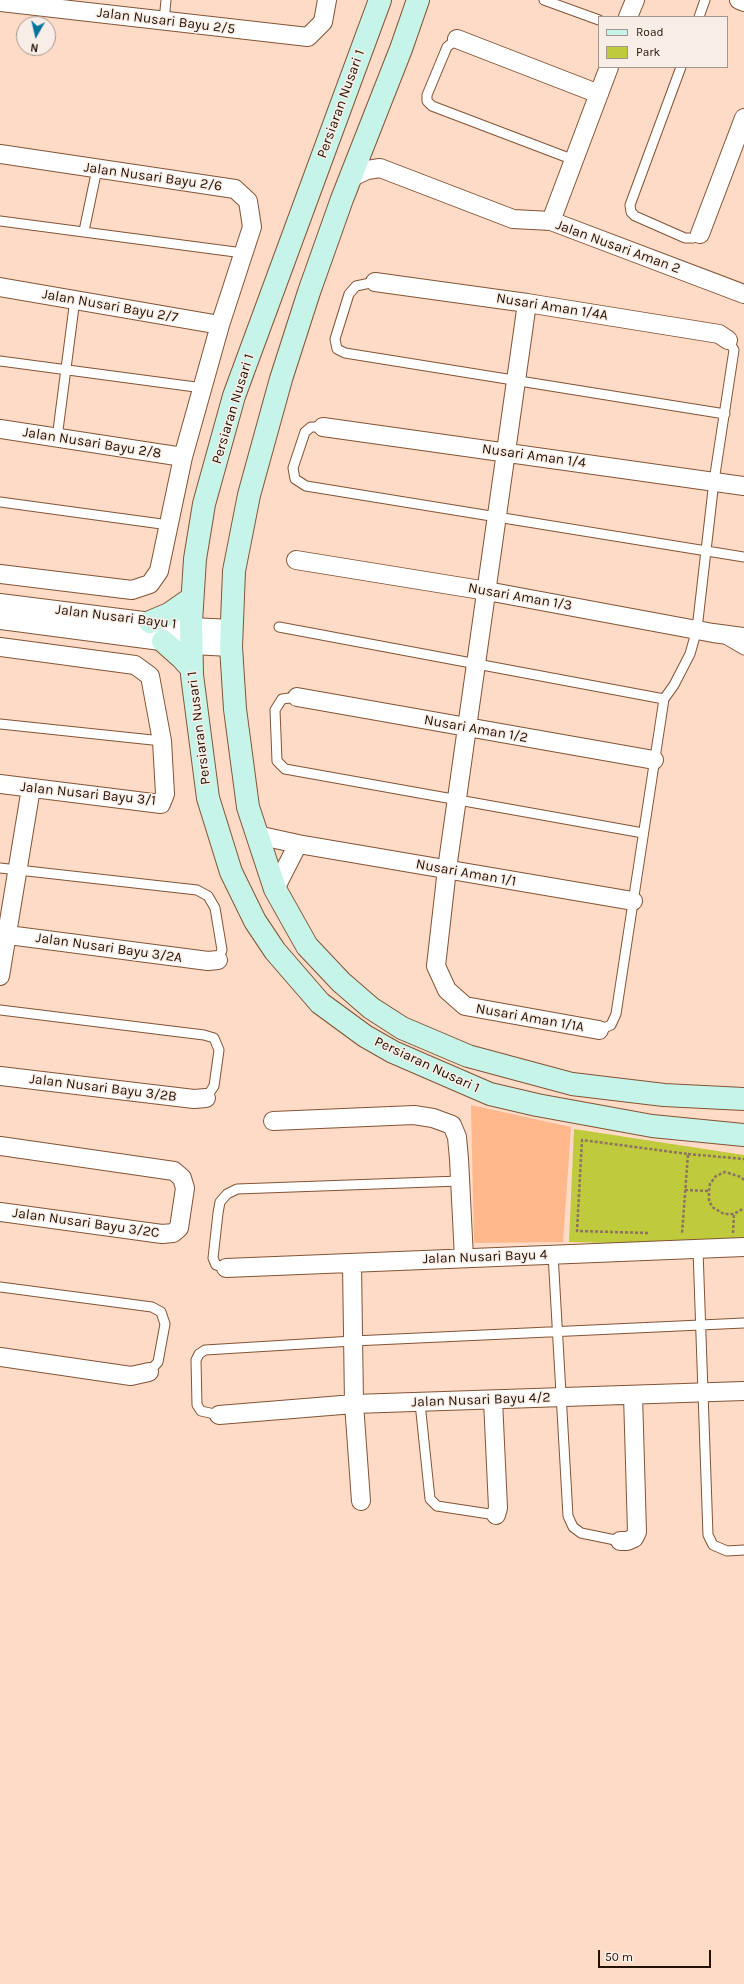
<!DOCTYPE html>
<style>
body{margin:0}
#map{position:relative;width:744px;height:1984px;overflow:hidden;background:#fddbc7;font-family:Karla,sans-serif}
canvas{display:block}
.legend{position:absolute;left:598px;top:16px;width:130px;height:52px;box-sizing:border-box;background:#f9eee7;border:1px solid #a4968d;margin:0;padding:5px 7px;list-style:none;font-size:12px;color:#241205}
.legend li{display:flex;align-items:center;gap:8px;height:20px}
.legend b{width:20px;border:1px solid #a4968d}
.north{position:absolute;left:16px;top:16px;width:40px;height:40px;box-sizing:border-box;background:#f9eee7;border:1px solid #a4968d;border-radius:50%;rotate:188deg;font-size:11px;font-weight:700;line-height:16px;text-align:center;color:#241205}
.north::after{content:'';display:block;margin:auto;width:14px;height:18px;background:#06739f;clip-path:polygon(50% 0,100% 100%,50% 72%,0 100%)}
.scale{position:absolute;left:598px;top:1950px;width:113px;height:18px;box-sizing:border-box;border:2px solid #241205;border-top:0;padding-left:5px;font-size:12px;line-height:14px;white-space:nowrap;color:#241205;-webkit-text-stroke:3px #f9eee7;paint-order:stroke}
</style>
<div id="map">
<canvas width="744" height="1984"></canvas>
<ul class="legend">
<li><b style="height:5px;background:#c6f4e9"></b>Road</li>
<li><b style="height:11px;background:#bfca3d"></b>Park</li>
</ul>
<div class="north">N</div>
<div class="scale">50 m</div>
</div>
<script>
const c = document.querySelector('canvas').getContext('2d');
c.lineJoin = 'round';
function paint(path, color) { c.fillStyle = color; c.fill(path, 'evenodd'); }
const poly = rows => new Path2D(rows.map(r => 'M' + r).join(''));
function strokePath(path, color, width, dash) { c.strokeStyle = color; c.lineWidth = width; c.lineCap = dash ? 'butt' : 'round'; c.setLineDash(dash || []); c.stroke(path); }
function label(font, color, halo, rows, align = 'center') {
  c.font = font + ' Karla,sans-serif'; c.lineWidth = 3; c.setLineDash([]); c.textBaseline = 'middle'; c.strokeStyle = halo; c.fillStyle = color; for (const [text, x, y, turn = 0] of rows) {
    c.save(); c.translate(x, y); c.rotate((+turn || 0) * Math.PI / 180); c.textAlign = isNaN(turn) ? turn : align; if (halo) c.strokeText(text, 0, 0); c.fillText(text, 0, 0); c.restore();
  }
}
const green = poly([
 [574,1129,744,1155,744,1246,569,1242]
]);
const building = poly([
 [471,1105,571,1127,563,1242,474,1243]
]);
const path = poly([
 [688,1154,744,1159],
 [744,1180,741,1177,725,1172,716,1176,710,1184,709,1191,709,1200,712,1207,724,1214,734,1214,744,1208],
 [685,1190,709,1191],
 [648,1233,577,1231,582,1140,688,1154,682,1234],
 [733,1233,734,1214]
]);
const service = poly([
 [544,0,599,20],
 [699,17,705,0],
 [164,21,166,0],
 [457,39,447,47,427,95,427,101,432,106,574,160],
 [681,67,630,205,631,212,635,216,685,238,693,238,700,234],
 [0,221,243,253],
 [84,231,97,169],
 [375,282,356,286,349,294,335,339,337,349,345,353,725,414],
 [0,361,203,388],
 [323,427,311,427,305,432,293,468,295,479,306,486,744,557],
 [57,438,75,299],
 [0,502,169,525],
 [279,627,664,699],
 [725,639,744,650],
 [297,697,282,699,275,710,277,761,285,769,643,833],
 [0,724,162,741],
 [0,868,197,890,208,896,215,908,222,950,218,960],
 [0,1010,204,1035,214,1038,219,1050,214,1086,206,1098],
 [599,1030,611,1025,616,1014,664,699,674,685,690,654,697,629,714,481,734,350,728,340],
 [698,1250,708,1535,713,1545,727,1551,744,1550],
 [553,1254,568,1516,573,1527,581,1533,620,1541],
 [226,1268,216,1265,213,1258,218,1213,220,1202,227,1194,237,1189,460,1181],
 [0,1287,152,1307,161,1312,165,1324,158,1362,149,1372],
 [420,1403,430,1499,437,1506,496,1515],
 [219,1415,201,1411,197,1405,196,1360,199,1354,205,1350,353,1341,744,1323]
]);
const minor = poly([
 [739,0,744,2],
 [0,2,308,37,323,22,327,0],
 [628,17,635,0],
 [457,39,599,94],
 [0,154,235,189,248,201,252,227,220,325,183,457,159,571,150,584,132,590,0,574],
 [350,178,367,170,380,168,513,219,551,221,744,294],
 [551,221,609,67],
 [700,234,744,118],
 [375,282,527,303,719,334,728,340],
 [0,287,220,325],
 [527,303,447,869,436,966,447,990,465,1006,599,1030],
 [323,427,744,486],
 [0,429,183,457],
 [296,560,487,591,713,633,744,637],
 [0,603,191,627,232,629],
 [0,620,191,645,231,647],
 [0,647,135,665,150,676,162,741,165,794,161,804,0,784],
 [297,697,654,760],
 [257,835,298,844,633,901],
 [275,889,298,844],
 [0,934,208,961,218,960],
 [0,976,31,788],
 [0,1076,194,1099,206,1098],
 [273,1121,414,1115,433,1118,452,1125,457,1137,459,1159,464,1258],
 [0,1146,174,1171,182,1178,185,1188,179,1228,173,1233,162,1234,0,1212],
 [352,1263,354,1404,361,1501],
 [226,1268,744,1247],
 [0,1357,131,1376,149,1372],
 [493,1400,498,1508,496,1515],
 [219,1415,354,1404,744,1391],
 [620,1541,627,1541,634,1538,637,1532,633,1395]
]);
const secondary = poly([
 [380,0,234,396,204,504,195,559,191,622,192,675,208,798,231,872,255,921,275,951,320,1003,365,1036,393,1052,490,1094,537,1105,652,1126,744,1135],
 [418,0,401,49,342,199,309,292,281,379,249,495,234,571,231,647,235,709,248,807,275,889,307,946,341,982,371,1008,402,1028,468,1056,572,1084,664,1095,744,1099],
 [150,622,169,614,192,598],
 [163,641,182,658,192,669]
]);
const streetNames = [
 ["Jalan Nusari Bayu 2/5",166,21,7],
 ["Persiaran Nusari 1",341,104,-70],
 ["Jalan Nusari Bayu 2/6",153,177,8],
 ["Jalan Nusari Aman 2",618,247,20],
 ["Jalan Nusari Bayu 2/7",110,306,10],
 ["Nusari Aman 1/4A",552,307,9],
 ["Persiaran Nusari 1",233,409,-73],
 ["Jalan Nusari Bayu 2/8",92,443,9],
 ["Nusari Aman 1/4",534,456,8],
 ["Nusari Aman 1/3",520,597,10],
 ["Jalan Nusari Bayu 1",116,617,7],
 ["Persiaran Nusari 1",199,728,-97],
 ["Nusari Aman 1/2",476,729,10],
 ["Jalan Nusari Bayu 3/1",88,794,6],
 ["Nusari Aman 1/1",466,873,10],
 ["Jalan Nusari Bayu 3/2A",109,948,8],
 ["Nusari Aman 1/1A",530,1018,10],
 ["Persiaran Nusari 1",427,1065,25],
 ["Jalan Nusari Bayu 3/2B",103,1088,7],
 ["Jalan Nusari Bayu 3/2C",86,1223,8],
 ["Jalan Nusari Bayu 4",485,1257,-2],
 ["Jalan Nusari Bayu 4/2",481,1400,-2]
];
paint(green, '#bfca3d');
paint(building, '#feb88c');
strokePath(service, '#835435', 11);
strokePath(minor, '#835435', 20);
strokePath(secondary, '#835435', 24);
strokePath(path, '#8c7362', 2.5, [3, 2]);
strokePath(service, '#fff', 9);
strokePath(minor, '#fff', 18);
strokePath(secondary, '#c6f4e9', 22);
label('14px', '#241205', '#f9eee7', streetNames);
</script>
